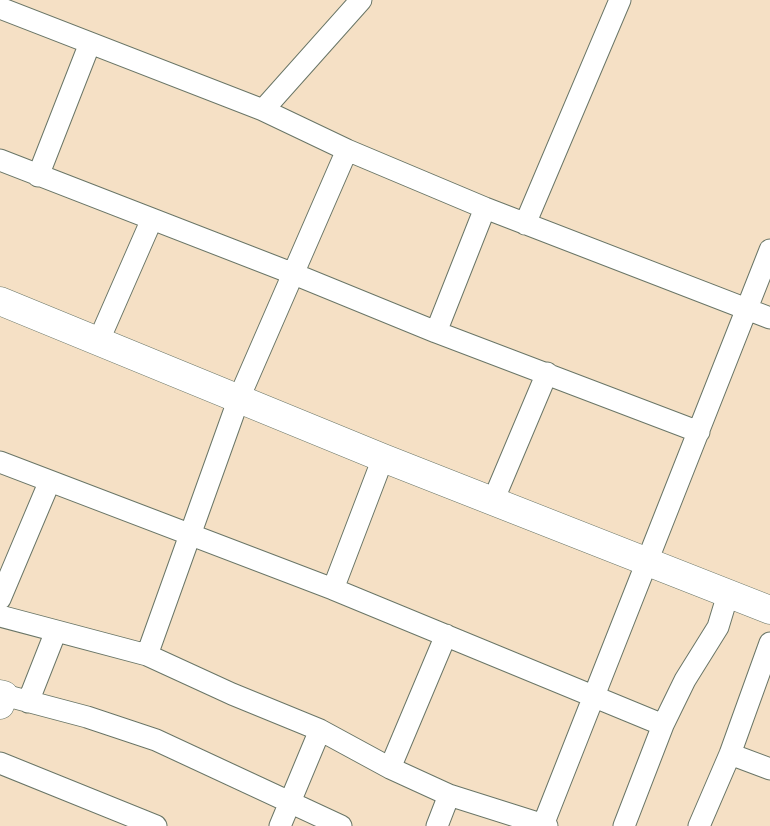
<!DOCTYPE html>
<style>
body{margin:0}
canvas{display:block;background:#f5e0c5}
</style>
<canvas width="770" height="826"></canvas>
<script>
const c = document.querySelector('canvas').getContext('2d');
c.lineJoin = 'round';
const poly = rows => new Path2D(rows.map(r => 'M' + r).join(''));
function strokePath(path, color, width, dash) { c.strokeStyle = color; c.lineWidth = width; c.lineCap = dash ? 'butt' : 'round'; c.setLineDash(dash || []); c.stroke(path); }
const minor = poly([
 [0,8,263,110,347,150,485,208,770,318],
 [263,110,361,0],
 [0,160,294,274,436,332,699,432],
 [38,176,90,43],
 [525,224,620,0],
 [436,332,485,208],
 [99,340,152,219],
 [0,462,333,589,663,725],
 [493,501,547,373],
 [333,589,383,458],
 [0,599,49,483],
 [0,616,147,655,232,694,320,730,390,768,449,795,547,826],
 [147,655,239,398,347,150],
 [4,695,87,717,156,740,341,826],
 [28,702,56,631],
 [730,754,770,769],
 [0,763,156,826],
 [390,768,446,635],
 [543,825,770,250],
 [280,826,320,730],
 [437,826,449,795],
 [624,826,663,725,685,680,718,627,728,594],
 [699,826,730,754,770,643]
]);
const major = poly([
 [0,301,383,458,770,610],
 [0,694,4,695,0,705]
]);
strokePath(minor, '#6a7667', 23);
strokePath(major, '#6a7667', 29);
strokePath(minor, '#fff', 21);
strokePath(major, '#fff', 28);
</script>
